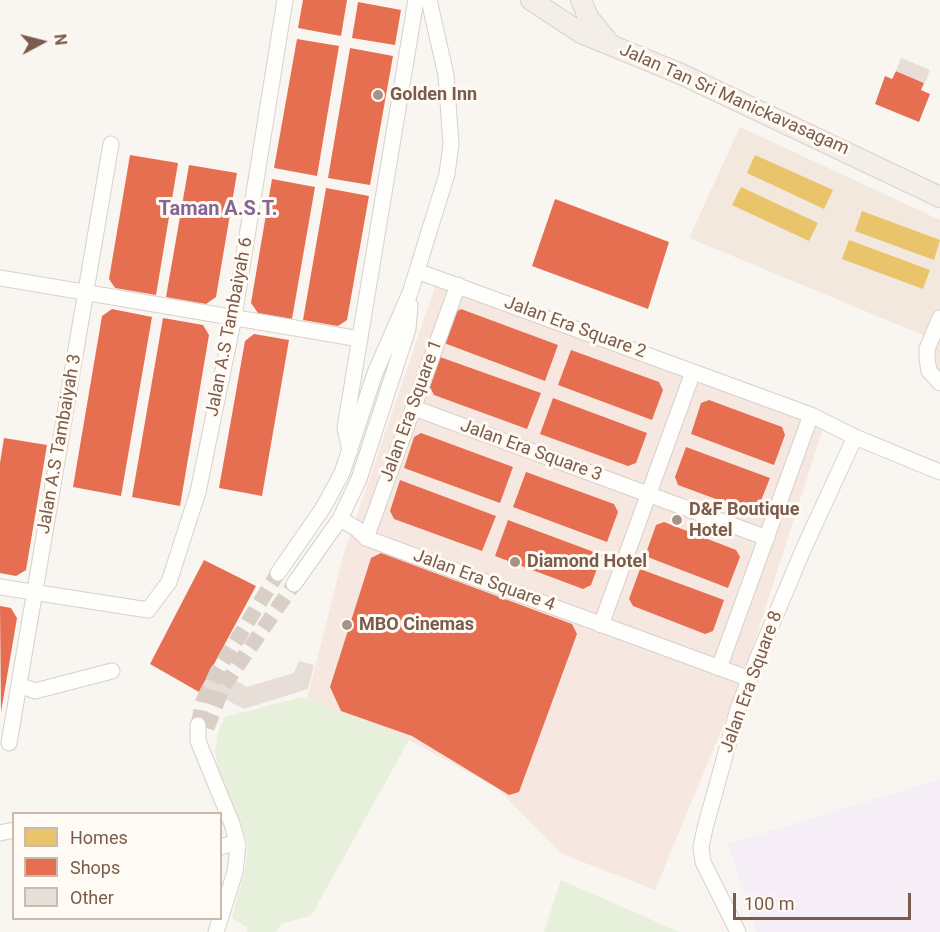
<!DOCTYPE html>
<style>
body{margin:0}
#map{position:relative;width:940px;height:932px;overflow:hidden;background:#f9f5f0;font-family:Roboto,sans-serif}
canvas{display:block}
.legend{position:absolute;left:12px;top:812px;width:210px;height:108px;box-sizing:border-box;background:#fffaf3;border:2px solid #cabbb1;margin:0;padding:8px 10px;list-style:none;font-size:18px;color:#7a5c4d}
.legend li{display:flex;align-items:center;gap:12px;height:30px}
.legend b{width:30px;border:2px solid #cabbb1}
.north{position:absolute;left:12px;top:12px;width:60px;height:60px;-webkit-text-stroke:4px #fffaf3;paint-order:stroke;rotate:83deg;font-size:16px;font-weight:700;line-height:24px;text-align:center;color:#7a5c4d}
.north::after{content:'';display:block;margin:auto;width:21px;height:27px;background:#7a5c4d;clip-path:polygon(50% 0,100% 100%,50% 72%,0 100%)}
.scale{position:absolute;left:733px;top:893px;width:178px;height:27px;box-sizing:border-box;border:3px solid #7a5c4d;border-top:0;padding-left:8px;font-size:18px;line-height:21px;white-space:nowrap;color:#7a5c4d;-webkit-text-stroke:4px #fffaf3;paint-order:stroke}
</style>
<div id="map">
<canvas width="940" height="932"></canvas>
<ul class="legend">
<li><b style="height:16px;background:#e9c46a"></b>Homes</li>
<li><b style="height:16px;background:#e76f51"></b>Shops</li>
<li><b style="height:16px;background:#e6ded7"></b>Other</li>
</ul>
<div class="north">N</div>
<div class="scale">100 m</div>
</div>
<script>
const c = document.querySelector('canvas').getContext('2d');
c.lineJoin = 'round';
function paint(path, color) { c.fillStyle = color; c.fill(path, 'evenodd'); }
const poly = rows => new Path2D(rows.map(r => 'M' + r).join(''));
function strokePath(path, color, width, dash) { c.strokeStyle = color; c.lineWidth = width; c.lineCap = dash ? 'butt' : 'round'; c.setLineDash(dash || []); c.stroke(path); }
function label(font, color, halo, rows, align = 'center') {
  c.font = font + ' Roboto,sans-serif'; c.lineWidth = 6; c.setLineDash([]); c.textBaseline = 'middle'; c.strokeStyle = halo; c.fillStyle = color; for (const [text, x, y, turn = 0] of rows) {
    c.save(); c.translate(x, y); c.rotate((+turn || 0) * Math.PI / 180); c.textAlign = isNaN(turn) ? turn : align; if (halo) c.strokeText(text, 0, 0); c.fillText(text, 0, 0); c.restore();
  }
}
const residential = poly([
 [740,127,940,220,940,374,937,373,923,335,689,238]
]);
const commercial = poly([
 [440,272,825,422,743,678,655,890,562,854,497,788,409,740,307,699,343,556]
]);
const education = poly([
 [940,779,940,932,756,932,728,844]
]);
const green = poly([
 [302,697,409,740,311,916,282,923,275,932,247,932,247,927,232,918,245,869,248,844,218,769,215,750,218,732,225,717],
 [561,880,679,932,544,932]
]);
const homes = poly([
 [755,155,833,190,824,209,747,173],
 [741,187,818,223,809,241,732,205],
 [862,211,940,240,934,260,855,231],
 [849,240,930,270,923,289,842,259]
]);
const shops = poly([
 [303,0,347,0,341,36,298,28],
 [358,2,401,10,395,45,352,38],
 [297,39,339,46,317,176,274,168],
 [350,48,393,56,370,185,328,178],
 [896,71,924,83,921,90,930,94,919,122,875,104,885,76,892,79],
 [130,155,178,163,156,295,115,288,109,279],
 [189,165,237,173,216,297,206,304,166,297],
 [272,179,315,187,292,319,258,313,251,303],
 [326,188,369,196,347,320,338,326,303,320],
 [555,199,669,242,648,309,532,266],
 [112,309,152,317,121,496,73,487,102,316],
 [461,309,558,345,545,381,444,343,454,313],
 [163,318,203,325,209,335,180,506,132,497],
 [254,334,289,340,262,496,219,488,245,341],
 [571,350,659,382,663,390,652,420,558,385],
 [440,357,541,393,527,429,434,395,430,387],
 [553,398,647,433,636,463,628,466,540,434],
 [709,400,782,427,785,435,774,465,691,434,701,403],
 [421,433,513,467,500,503,404,468,414,437],
 [4,438,47,445,26,570,16,576,0,573,0,463],
 [686,447,770,478,758,508,751,512,678,485,675,477],
 [526,472,614,504,618,512,607,542,513,507],
 [400,480,496,516,482,551,394,519,390,511],
 [508,520,602,555,591,585,583,589,495,556],
 [664,522,736,550,740,557,728,588,645,556,656,525],
 [381,553,572,624,577,634,519,792,509,795,412,736,341,711,330,687,371,558],
 [204,560,256,586,199,692,150,664],
 [640,569,724,600,713,631,705,634,633,606,629,599],
 [0,606,11,608,17,618,1,712]
]);
const building = poly([
 [901,58,930,70,925,83,896,71],
 [299,661,314,665,308,689,244,709,202,687,213,667,247,687,294,673]
]);
const minorTunnel = poly([
 [198,725,203,701,217,672,278,573],
 [207,728,223,687,294,584]
]);
const minor = poly([
 [417,271,811,415,855,437,940,472],
 [0,278,360,339],
 [940,318,927,349,927,359,929,371,940,383],
 [414,408,767,538],
 [350,451,345,428,416,0],
 [340,519,356,528,366,538,750,679],
 [366,538,458,285],
 [278,573,323,508,342,473,375,373,410,293,447,174,451,144,446,75,429,0],
 [294,584,340,519,359,479,408,329,410,305],
 [0,587,148,610,169,582,198,492,234,317,285,0],
 [601,625,693,372],
 [719,668,811,415],
 [19,685,35,691,112,671],
 [198,725,198,741,232,824,238,845,235,872,216,932],
 [9,743,111,144],
 [0,833,14,830],
 [220,847,237,842],
 [738,932,703,862,701,847,705,828,738,709,756,662,803,550,855,437]
]);
const major = poly([
 [531,0,581,33,681,74,940,197],
 [581,0,588,17,609,43]
]);
const markers = [
 [378,95,6,"#a69286"],
 [677,520,6,"#a69286"],
 [515,562,6,"#a69286"],
 [347,625,6,"#a69286"]
];
const poiNames = [
 ["Golden Inn",390,95],
 ["D&F Boutique",689,510],
 ["Hotel",689,531],
 ["Diamond Hotel",527,562],
 ["MBO Cinemas",359,625]
];
const streetNames = [
 ["Jalan Tan Sri Manickavasagam",734,100,24],
 ["Jalan A.S Tambaiyah 6",230,327,-79],
 ["Jalan Era Square 2",575,328,20],
 ["Jalan Era Square 1",412,411,-70],
 ["Jalan A.S Tambaiyah 3",60,444,-80],
 ["Jalan Era Square 3",531,451,20],
 ["Jalan Era Square 4",484,581,20],
 ["Jalan Era Square 8",752,682,-70]
];
const neighbourhoodNames = [
 ["Taman A.S.T.",218,210]
];
paint(residential, '#f2e8de');
paint(commercial, '#f6e8e1');
paint(education, '#f6eef6');
paint(green, '#e7f0db');
paint(homes, '#e9c46a');
paint(shops, '#e76f51');
paint(building, '#e6ded7');
strokePath(minorTunnel, '#d9cfc7', 15, [15, 8]);
strokePath(minor, '#d7d1cb', 17);
strokePath(major, '#dad1cc', 22);
strokePath(minor, '#fefefd', 15);
strokePath(major, '#f3eee8', 20);
for (const [x, y, r, color] of markers) { const dot = new Path2D(); dot.arc(x, y, r, 0, 2 * Math.PI); c.fillStyle = color; c.fill(dot); strokePath(dot, '#fffaf3', 2); }
label('bold 18px', '#7a5c4d', '#fffaf3', poiNames, 'left');
label('18px', '#7a5c4d', '#fffaf3', streetNames);
label('bold 20px', '#846695', '#fffaf3', neighbourhoodNames);
</script>
